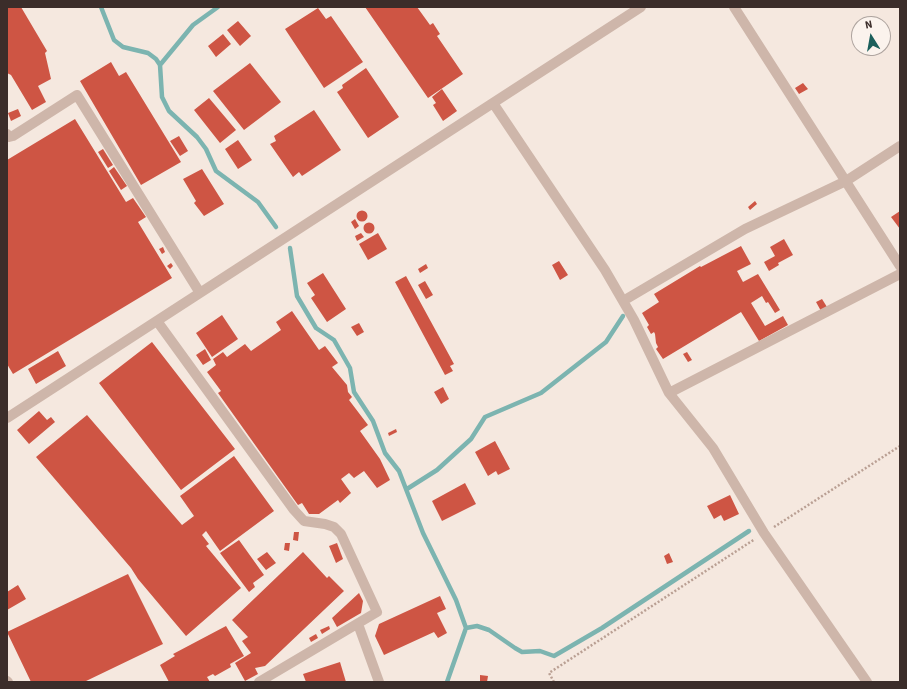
<!DOCTYPE html>
<style>
body{margin:0}
#map{position:relative;width:907px;height:689px;overflow:hidden;background:#f5e8df;font-family:"Source Sans 3",sans-serif}
canvas{display:block}
.frame{position:absolute;inset:0;border:8px solid #3b2d2a;pointer-events:none}
.north{position:absolute;left:851px;top:16px;width:40px;height:40px;box-sizing:border-box;background:#fbf3ed;border:1px solid #aea49f;border-radius:50%;rotate:349deg;font-size:11px;font-weight:700;line-height:16px;text-align:center;color:#3b2d2a}
.north::after{content:'';display:block;margin:auto;width:14px;height:18px;background:#1c605c;clip-path:polygon(50% 0,100% 100%,50% 72%,0 100%)}
</style>
<div id="map">
<canvas width="907" height="689"></canvas>
<div class="frame"></div>
<div class="north">N</div>
</div>
<script>
const c = document.querySelector('canvas').getContext('2d');
c.lineJoin = 'round';
const poly = rows => new Path2D(rows.map(r => 'M' + r).join(''));
function strokePath(path, color, width, dash) { c.strokeStyle = color; c.lineWidth = width; c.lineCap = dash ? 'butt' : 'round'; c.setLineDash(dash || []); c.stroke(path); }
function paint(path, color) { c.fillStyle = color; c.fill(path, 'evenodd'); }
const stream = poly([
 [101,7,114,40,123,47,148,53,156,59,160,65,162,97,169,111,197,137,206,149,216,171,258,202,276,227],
 [160,65,193,25,218,7],
 [290,248,297,296,316,328,334,340,350,368,354,392,373,421,385,453,399,471,423,533,456,600,466,628,447,682],
 [407,489,437,470,471,439,485,417,541,393,606,342,623,316],
 [466,628,477,626,489,630,515,648,522,652,540,651,554,656,602,628,749,531]
]);
const building = poly([
 [7,7,21,7,47,51,45,53,51,79,38,86,46,102,32,110,11,75,7,73],
 [365,7,417,7,430,25,433,23,440,34,437,36,463,74,428,98],
 [318,8,326,19,331,16,363,62,324,88,285,29],
 [238,21,251,36,240,46,227,30],
 [223,34,231,44,216,57,208,46],
 [111,62,119,76,126,72,181,162,141,185,80,81],
 [250,63,281,102,244,130,213,91],
 [366,68,399,117,368,138,337,92,343,88,342,85],
 [803,83,808,89,799,94,795,88],
 [442,89,457,111,443,121,433,105,436,103,432,97],
 [209,98,236,130,220,143,194,110],
 [18,109,21,116,11,121,8,113],
 [314,110,341,150,302,176,299,172,293,177,270,144,276,141,274,136],
 [75,119,126,202,133,198,146,217,138,222,172,278,13,374,7,364,7,160],
 [179,136,188,151,180,156,170,141],
 [238,140,252,160,238,169,225,149],
 [103,149,113,165,108,168,98,152],
 [114,167,127,186,121,190,109,171],
 [202,169,224,204,204,216,194,203,196,201,183,179],
 [755,201,757,204,750,210,748,207],
 '356.5 216a5.5 5.5 0 1 1 11 0a5.5 5.5 0 1 1-11 0Z',
 [900,211,900,229,891,217],
 [355,219,359,226,355,229,351,222],
 '363.5 228a5.5 5.5 0 1 1 11 0a5.5 5.5 0 1 1-11 0Z',
 [361,233,364,237,357,241,355,236],
 [378,233,387,249,368,260,359,244],
 [784,239,793,255,778,263,779,265,769,271,764,262,775,256,770,247],
 [741,246,751,264,737,271,743,282,758,274,780,310,775,313,768,302,766,303,762,296,751,303,765,326,783,316,788,325,759,341,741,312,663,359,656,349,658,347,656,343,655,334,654,332,651,334,647,327,649,325,642,313,659,302,654,294,700,266,701,267],
 [163,247,165,252,162,254,159,249],
 [559,261,568,275,560,280,552,265],
 [171,263,173,266,170,269,167,266],
 [426,264,428,268,420,273,418,269],
 [323,273,346,309,327,322,311,298,315,295,307,283],
 [406,276,454,364,450,366,453,371,445,375,395,282],
 [425,281,433,295,426,299,418,285],
 [822,299,827,307,821,311,816,302],
 [292,311,319,350,325,346,338,363,332,367,347,385,348,392,352,397,349,400,368,425,360,431,380,459,390,480,377,488,364,471,354,478,349,473,341,479,351,493,340,503,338,500,319,514,309,514,302,503,298,505,218,393,221,391,207,372,216,365,213,359,223,352,227,357,245,344,251,351,281,330,276,322],
 [222,315,238,339,212,357,196,333],
 [359,323,364,332,357,336,351,327],
 [152,342,235,449,181,490,99,383],
 [205,349,211,360,203,365,196,355],
 [58,351,66,366,36,384,28,369],
 [687,352,692,360,688,362,683,354],
 [443,387,449,399,441,404,434,392],
 [39,411,47,420,51,417,55,422,29,444,17,430],
 [87,415,182,525,194,516,180,496,234,456,274,511,220,551,206,531,202,535,209,544,206,546,241,588,186,636,138,579,131,568,36,457],
 [396,429,397,432,389,436,388,433],
 [495,441,510,469,498,475,496,471,488,476,475,452],
 [465,483,476,504,442,521,432,501],
 [730,495,739,514,724,521,721,515,714,519,707,506],
 [294,532,299,532,298,541,293,540],
 [239,540,264,575,253,583,255,587,249,592,220,553],
 [285,543,290,543,289,551,284,550],
 [337,543,343,559,336,563,329,546],
 [267,552,276,563,266,570,257,559],
 [303,552,327,578,329,576,344,591,265,666,255,668,258,674,245,681,235,663,251,653,242,641,248,637,232,620],
 [669,553,673,562,667,564,664,556],
 [128,574,163,644,84,682,31,682,7,632],
 [18,585,26,599,7,610,7,592],
 [359,593,363,601,361,613,337,627,332,618],
 [440,596,446,609,437,613,447,633,438,638,434,632,384,655,375,636,379,624],
 [226,626,244,656,230,664,231,667,215,676,213,674,207,677,210,682,169,682,160,665,175,656,173,654],
 [329,626,330,629,322,634,320,630],
 [316,634,318,638,311,642,309,638],
 [340,662,346,682,306,682,303,674],
 [480,675,488,676,487,682,480,682]
]);
const path = poly([
 [774,527,900,446],
 [554,682,549,673,755,539]
]);
const minor = poly([
 [734,7,900,266],
 [493,103,605,270,634,320,669,393,900,274],
 [7,134,9,137,13,136,77,95,200,293],
 [623,301,745,229,846,181,900,146],
 [157,321,294,510,304,521,325,524,334,527,341,534,377,612,259,682],
 [669,393,713,448,764,533,867,682],
 [7,418,641,7],
 [358,624,379,682],
 [7,681,8,682]
]);
strokePath(stream, '#7cb4b0', 4.5);
paint(building, '#ce5544');
strokePath(path, '#baa094', 2.5, [2, 2]);
strokePath(minor, '#ceb6aa', 10);
</script>
